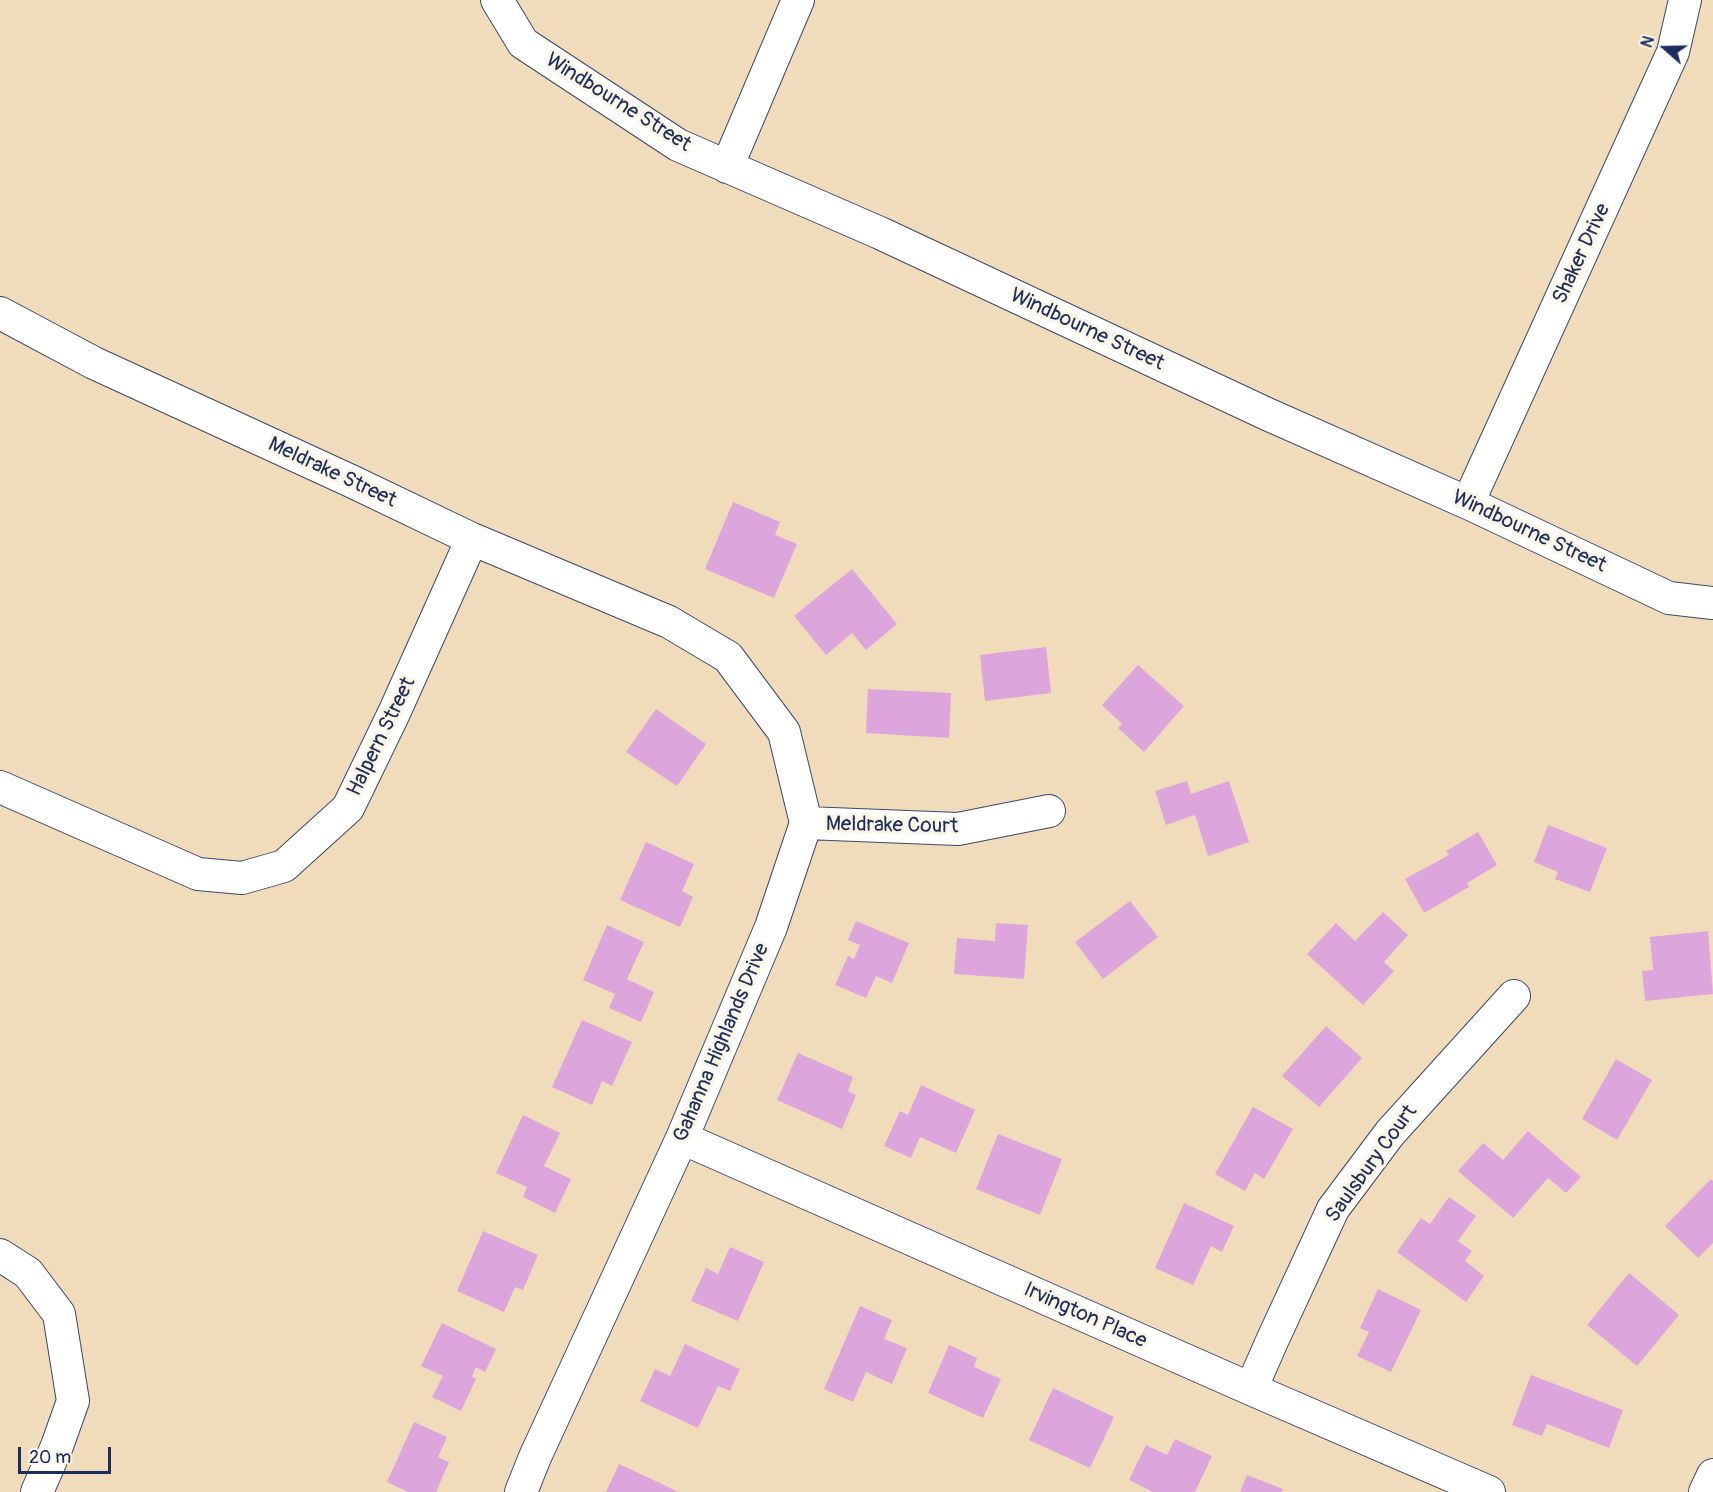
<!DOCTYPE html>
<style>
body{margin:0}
#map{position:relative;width:1713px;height:1492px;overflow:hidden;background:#f0dcbb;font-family:Pangolin,sans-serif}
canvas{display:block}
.north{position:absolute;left:1635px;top:18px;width:60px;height:60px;-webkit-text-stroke:4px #fcf5e5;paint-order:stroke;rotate:290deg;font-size:16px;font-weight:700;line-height:24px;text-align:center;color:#1b2f5e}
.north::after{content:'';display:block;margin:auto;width:21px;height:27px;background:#1b2f5e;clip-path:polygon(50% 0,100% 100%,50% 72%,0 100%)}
.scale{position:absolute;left:18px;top:1447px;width:93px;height:27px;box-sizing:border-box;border:3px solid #1b2f5e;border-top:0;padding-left:8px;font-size:18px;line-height:21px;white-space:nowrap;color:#1b2f5e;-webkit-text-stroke:4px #fcf5e5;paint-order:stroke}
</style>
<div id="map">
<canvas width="1713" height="1492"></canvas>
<div class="north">N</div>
<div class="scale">20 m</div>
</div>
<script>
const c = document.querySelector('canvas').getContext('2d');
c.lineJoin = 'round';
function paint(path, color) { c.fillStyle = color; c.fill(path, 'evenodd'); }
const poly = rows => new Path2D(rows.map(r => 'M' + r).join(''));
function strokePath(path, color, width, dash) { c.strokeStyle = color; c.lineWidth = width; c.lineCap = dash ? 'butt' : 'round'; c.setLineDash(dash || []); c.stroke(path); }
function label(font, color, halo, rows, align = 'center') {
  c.font = font + ' Pangolin,sans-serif'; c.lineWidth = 6; c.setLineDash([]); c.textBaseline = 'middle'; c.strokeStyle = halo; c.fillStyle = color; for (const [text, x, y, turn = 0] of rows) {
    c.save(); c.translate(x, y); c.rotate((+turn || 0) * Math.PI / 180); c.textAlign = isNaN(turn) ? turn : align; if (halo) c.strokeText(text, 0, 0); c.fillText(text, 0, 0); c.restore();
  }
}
const building = poly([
 [733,502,780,522,775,535,797,544,774,598,705,569],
 [852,569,897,624,866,650,852,633,826,655,794,616],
 [1046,647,1051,693,985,701,980,655],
 [1138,665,1184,706,1144,752,1118,728,1122,724,1102,705],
 [868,689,951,693,949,738,866,733],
 [656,709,706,744,677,786,626,752],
 [1187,781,1191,794,1229,781,1249,842,1208,856,1195,815,1166,825,1155,791],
 [1548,825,1607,848,1590,892,1555,879,1558,872,1534,862],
 [1478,832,1497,865,1467,883,1469,887,1424,913,1405,879,1449,855,1446,851],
 [646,842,694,864,682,891,693,897,680,927,620,900],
 [1130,901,1158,937,1103,979,1075,942],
 [1383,912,1408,935,1384,962,1394,971,1363,1005,1307,954,1336,923,1355,941],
 [856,921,909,943,892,983,876,976,866,998,835,985,848,956,854,959,860,945,848,940],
 [996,923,1028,925,1024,979,954,974,957,938,995,941],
 [607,925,644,942,627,979,654,992,641,1022,609,1008,615,994,583,980],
 [1708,931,1713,994,1645,1001,1642,971,1653,970,1650,937],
 [582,1020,632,1042,612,1086,602,1081,592,1105,552,1087],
 [1326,1026,1362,1058,1319,1107,1282,1076],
 [798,1053,853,1077,848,1091,856,1095,842,1129,777,1100],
 [1616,1059,1652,1080,1617,1140,1582,1119],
 [921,1085,975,1110,956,1153,920,1137,911,1158,884,1146,900,1111,908,1115],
 [1253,1107,1293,1129,1264,1179,1255,1173,1245,1191,1215,1174],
 [523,1115,560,1133,544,1166,571,1179,555,1213,523,1197,527,1187,496,1173],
 [1528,1131,1581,1177,1566,1193,1548,1178,1513,1218,1458,1171,1483,1143,1503,1160],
 [998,1134,1062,1159,1040,1215,976,1189],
 [1711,1179,1713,1181,1713,1243,1698,1258,1665,1226],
 [1449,1197,1476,1216,1458,1241,1472,1251,1465,1261,1484,1276,1466,1302,1397,1252,1421,1218,1430,1224],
 [1184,1203,1234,1226,1222,1252,1211,1246,1193,1285,1155,1268],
 [483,1231,538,1255,523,1290,515,1287,504,1312,457,1291],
 [730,1247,764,1262,738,1321,691,1301,706,1268,718,1274],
 [1629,1273,1679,1315,1637,1366,1587,1325],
 [1378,1289,1421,1310,1391,1372,1357,1356,1369,1332,1360,1328],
 [860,1306,892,1320,884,1339,907,1348,892,1384,866,1372,853,1402,824,1389],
 [442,1323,496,1349,485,1372,476,1367,472,1377,476,1379,461,1411,432,1397,443,1376,421,1366],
 [685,1344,740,1369,730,1391,718,1386,698,1428,640,1401,655,1369,670,1376],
 [949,1345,977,1358,974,1367,1001,1379,983,1418,928,1393],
 [1531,1375,1623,1410,1609,1448,1547,1424,1542,1436,1512,1425],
 [1053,1388,1114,1417,1090,1468,1029,1440],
 [414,1422,447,1437,438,1457,449,1462,436,1492,408,1492,387,1482],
 [1175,1439,1212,1456,1195,1492,1153,1492,1129,1480,1146,1445,1167,1455],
 [619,1464,679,1492,606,1492],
 [1247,1475,1283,1489,1281,1492,1240,1492]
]);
const street = poly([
 [497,0,523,43,678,145,880,233,1267,414,1468,503,1669,598,1713,603],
 [727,167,798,0],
 [0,313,94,363,351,481,472,539,669,622,728,657,784,732,806,823,771,927,682,1138,535,1457,521,1492],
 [1468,503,1673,52,1685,0],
 [0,787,198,874,242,878,284,866,348,808,394,713,472,539],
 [806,823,958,829,1049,811],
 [682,1138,1251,1389,1489,1492],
 [0,1255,28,1273,59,1314,73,1401,57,1446,37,1492],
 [1251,1389,1272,1341,1333,1209,1390,1133,1514,996],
 [1705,1492,1713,1475]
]);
const streetNames = [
 ["Windbourne Street",618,103,32],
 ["Shaker Drive",1582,254,-65],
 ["Windbourne Street",1087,330,25],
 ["Meldrake Street",332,473,25],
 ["Windbourne Street",1529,532,25],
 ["Halpern Street",382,737,-64],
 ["Meldrake Court",892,826,1],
 ["Gahanna Highlands Drive",722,1043,-67],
 ["Saulsbury Court",1372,1164,-54],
 ["Irvington Place",1085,1316,24]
];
paint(building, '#dca6dc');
strokePath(street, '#3b496c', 34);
strokePath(street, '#fff', 32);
label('21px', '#1b2f5e', '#fcf5e5', streetNames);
</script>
